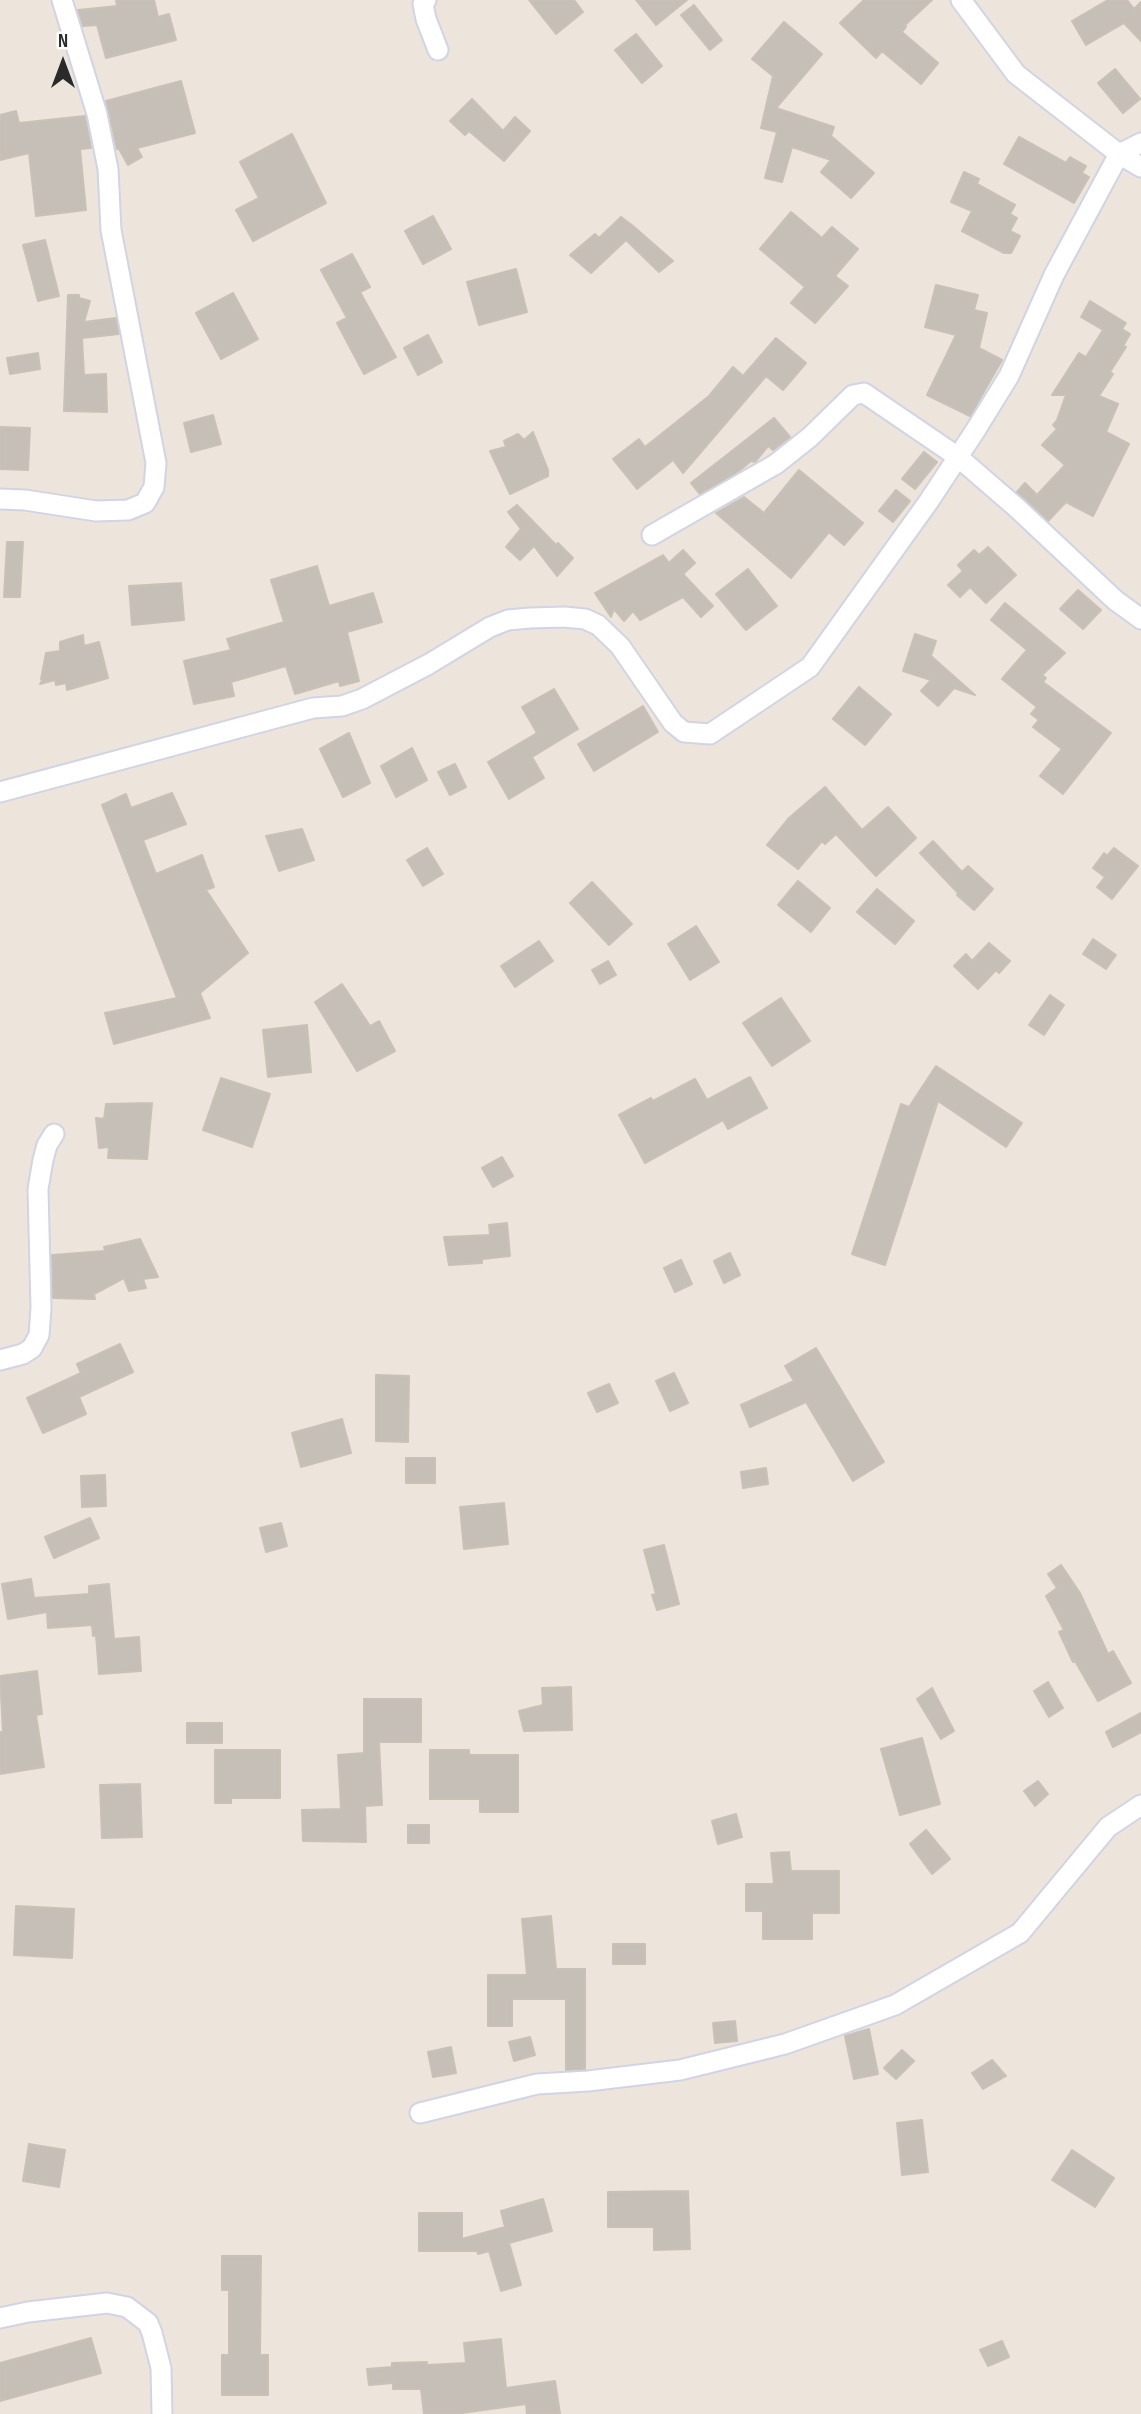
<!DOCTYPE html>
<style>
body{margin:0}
#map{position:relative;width:1141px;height:2414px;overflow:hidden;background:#ede5db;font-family:"Sofia Sans Condensed",sans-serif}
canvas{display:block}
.north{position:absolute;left:28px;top:28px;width:70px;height:70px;-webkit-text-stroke:5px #fff;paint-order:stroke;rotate:0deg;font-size:19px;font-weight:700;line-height:28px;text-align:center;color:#2a2a2a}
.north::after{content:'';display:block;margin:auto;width:24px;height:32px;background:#2a2a2a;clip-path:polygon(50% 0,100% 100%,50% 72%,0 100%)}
</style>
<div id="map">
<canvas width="1141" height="2414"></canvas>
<div class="north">N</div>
</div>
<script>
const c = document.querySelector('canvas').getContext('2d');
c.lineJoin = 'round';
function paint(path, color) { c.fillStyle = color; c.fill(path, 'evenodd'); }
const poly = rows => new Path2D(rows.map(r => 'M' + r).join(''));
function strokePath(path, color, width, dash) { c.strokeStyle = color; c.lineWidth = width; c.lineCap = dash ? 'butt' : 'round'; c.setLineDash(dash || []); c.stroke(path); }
const building = poly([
 [116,0,154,0,158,17,169,14,176,40,106,58,97,25,83,26,78,10,117,6,116,0],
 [529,0,574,0,583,12,556,34,529,0],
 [636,0,687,0,656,25,636,0],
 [864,0,932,0,905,25,906,27,902,32,938,63,921,84,882,51,876,58,840,23,864,0],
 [1108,0,1127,0,1134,9,1141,2,1141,41,1124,23,1086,45,1072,21,1108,0],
 [694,5,722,40,710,50,681,15,694,5],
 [784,22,822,54,776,108,834,127,831,136,874,173,851,198,821,172,831,160,792,147,782,182,765,178,777,132,761,128,773,76,752,59,784,22],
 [636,34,662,66,642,83,615,50,636,34],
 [1115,69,1140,99,1123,113,1098,83,1115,69],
 [181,81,195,133,137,148,142,157,128,165,119,149,117,149,106,101,181,81],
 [472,99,503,131,515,117,530,131,504,161,469,131,465,135,450,121,472,99],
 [16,111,19,123,85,116,91,148,80,149,86,210,36,216,29,153,0,160,0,115,16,111],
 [292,134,326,203,253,241,236,210,259,198,240,162,292,134],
 [1019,137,1066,163,1070,157,1086,166,1082,173,1089,177,1074,203,1004,164,1019,137],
 [964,172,979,179,977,184,1015,205,1010,214,1017,218,1010,231,1020,236,1011,253,1004,253,962,231,972,211,951,202,964,172],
 [791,212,822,238,832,227,858,249,835,276,848,286,815,323,791,303,805,287,760,249,791,212],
 [433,216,451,249,423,264,405,231,433,216],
 [621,217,633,226,673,261,659,272,626,240,591,273,570,255,595,234,599,238,621,217],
 [45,240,59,296,38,301,23,245,45,240],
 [352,254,370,287,360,292,396,357,364,374,337,323,347,318,321,270,352,254],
 [516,269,527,312,479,325,467,282,516,269],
 [936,285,978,295,974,310,987,313,979,348,1002,360,970,416,927,395,956,335,925,327,936,285],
 [233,293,258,339,221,359,196,313,233,293],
 [68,295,79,295,79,298,90,301,84,322,116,318,119,334,82,338,84,375,106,374,107,412,64,411,68,295],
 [1090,301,1126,323,1122,329,1130,334,1123,346,1126,347,1110,372,1113,374,1099,396,1118,404,1106,432,1129,444,1093,516,1066,502,1048,521,1017,492,1025,483,1037,495,1065,465,1042,445,1057,429,1053,425,1057,420,1066,395,1052,395,1079,353,1086,357,1103,330,1081,317,1090,301],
 [428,335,442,362,418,375,404,348,428,335],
 [776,338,806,363,783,390,766,376,683,473,673,460,637,489,613,459,639,439,645,447,709,396,733,367,743,376,776,338],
 [38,353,40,369,10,374,7,358,38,353],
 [213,415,221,444,191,452,184,423,213,415],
 [774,418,790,437,773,450,768,446,755,462,751,461,739,471,700,494,691,483,774,418],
 [0,427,30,428,28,470,0,469,0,427],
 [533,432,548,470,548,476,510,494,490,451,506,447,504,441,518,434,524,440,533,432],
 [924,452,937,462,915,489,902,479,924,452],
 [799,470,863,523,844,545,829,532,791,578,716,513,744,497,764,513,799,470],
 [896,490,910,501,893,522,879,511,896,490],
 [517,505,556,545,558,543,573,558,557,576,534,546,520,560,506,547,521,529,508,512,517,505],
 [7,542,23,542,20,597,4,597,7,542],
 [988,547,1016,575,986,603,970,587,960,597,948,585,963,571,958,565,974,550,979,555,988,547],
 [683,550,695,563,683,574,713,606,701,617,683,597,640,620,633,611,624,621,614,609,611,617,595,593,663,555,669,563,683,550],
 [317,566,329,606,373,593,382,622,347,632,359,681,340,686,339,681,295,694,286,666,231,682,234,696,194,704,184,661,231,650,227,639,284,622,271,580,317,566],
 [748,569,777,606,746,630,716,594,748,569],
 [181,583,184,620,132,625,129,586,181,583],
 [1078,590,1101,610,1083,629,1060,609,1078,590],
 [1005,603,1065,653,1042,675,1046,678,1043,682,1111,733,1063,794,1040,776,1062,749,1033,727,1039,720,1031,714,1037,707,1002,679,1027,650,991,620,1005,603],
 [915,634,936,641,931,656,975,695,954,688,938,706,921,691,931,680,903,671,915,634],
 [83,635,84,646,99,642,108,678,67,690,66,683,56,685,55,680,40,684,43,679,41,679,46,653,60,651,60,642,83,635],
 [859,687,891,714,865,745,833,719,859,687],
 [554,689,578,729,532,757,544,778,509,799,488,762,537,733,522,707,554,689],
 [643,706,658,732,594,771,578,744,643,706],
 [349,733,370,783,343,797,320,749,349,733],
 [412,748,427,780,396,797,381,766,412,748],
 [455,764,466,787,450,795,438,772,455,764],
 [825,787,862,830,888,807,916,838,876,876,836,834,825,844,822,841,798,869,767,845,789,818,825,787],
 [172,793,186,824,143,840,156,874,202,855,214,887,206,890,248,953,200,993,210,1018,114,1044,105,1013,177,998,102,805,126,794,131,808,172,793],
 [302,829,314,860,279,871,266,836,302,829],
 [933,841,962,872,968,866,993,889,974,910,957,895,958,893,920,853,933,841],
 [427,848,443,874,423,886,407,860,427,848],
 [1114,848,1138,866,1112,899,1097,887,1105,877,1093,868,1104,853,1107,856,1114,848],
 [798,881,830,908,811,932,778,905,798,881],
 [592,882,632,924,609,945,570,903,592,882],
 [877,889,914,921,895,944,857,912,877,889],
 [696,926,719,962,690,980,668,944,696,926],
 [1093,939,1116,955,1106,969,1083,954,1093,939],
 [539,941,553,961,515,987,501,966,539,941],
 [989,943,1010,961,999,973,996,970,978,989,954,966,966,954,972,961,989,943],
 [608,961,616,975,600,984,592,970,608,961],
 [342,984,370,1026,379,1021,395,1051,357,1071,315,1002,342,984],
 [1050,995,1064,1005,1044,1035,1029,1025,1050,995],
 [781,998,810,1041,772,1066,743,1023,781,998],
 [307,1025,311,1072,268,1077,263,1030,307,1025],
 [936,1066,1022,1123,1006,1147,938,1101,885,1265,852,1254,901,1104,909,1107,936,1066],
 [750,1077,767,1108,728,1129,723,1120,645,1163,619,1115,651,1098,653,1101,695,1079,707,1100,750,1077],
 [221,1078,270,1094,252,1147,203,1130,221,1078],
 [152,1103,147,1159,108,1158,109,1147,99,1148,96,1118,104,1119,106,1104,152,1103],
 [502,1157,513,1176,493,1187,482,1168,502,1157],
 [507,1223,510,1256,482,1259,482,1263,449,1265,444,1237,490,1235,489,1225,507,1223],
 [140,1239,158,1277,143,1279,146,1288,129,1291,124,1278,94,1294,95,1299,53,1298,52,1255,105,1251,104,1247,140,1239],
 [730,1253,740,1275,724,1283,714,1261,730,1253],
 [681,1260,692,1284,675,1292,664,1268,681,1260],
 [120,1344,133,1372,79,1397,86,1414,43,1433,27,1398,81,1373,77,1364,120,1344],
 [816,1348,884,1462,853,1481,806,1402,750,1427,741,1405,794,1381,785,1366,816,1348],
 [674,1373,688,1403,670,1411,656,1381,674,1373],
 [376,1375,409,1376,408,1442,376,1441,376,1375],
 [609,1384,618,1403,597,1412,588,1393,609,1384],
 [342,1419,351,1453,301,1467,292,1433,342,1419],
 [406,1458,435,1458,435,1483,406,1483,406,1458],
 [766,1468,768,1484,743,1488,741,1472,766,1468],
 [105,1475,106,1506,82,1507,81,1476,105,1475],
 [504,1503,508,1544,464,1549,460,1507,504,1503],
 [90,1518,99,1538,54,1558,45,1537,90,1518],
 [281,1523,287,1546,266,1552,260,1528,281,1523],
 [664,1545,679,1604,657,1610,652,1595,656,1594,644,1550,664,1545],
 [1061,1565,1080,1593,1108,1654,1113,1651,1131,1683,1098,1701,1075,1661,1073,1662,1059,1632,1064,1630,1046,1596,1057,1588,1048,1574,1061,1565],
 [31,1579,34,1598,89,1594,89,1586,109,1584,114,1639,139,1637,141,1671,99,1674,96,1635,93,1636,92,1625,48,1628,47,1612,8,1619,2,1584,31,1579],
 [37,1671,42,1714,36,1715,44,1767,0,1774,0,1732,3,1732,0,1676,37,1671],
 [1048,1682,1063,1708,1049,1717,1034,1691,1048,1682],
 [571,1687,572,1730,524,1731,519,1711,543,1705,542,1688,571,1687],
 [932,1688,954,1731,941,1739,917,1699,932,1688],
 [364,1699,421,1699,421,1742,379,1742,382,1805,365,1806,366,1842,303,1841,302,1810,341,1809,338,1755,364,1753,364,1699],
 [1141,1713,1141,1732,1113,1747,1106,1732,1141,1713],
 [187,1723,222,1723,222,1743,187,1743,187,1723],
 [922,1738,940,1804,900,1815,881,1749,922,1738],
 [215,1750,280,1750,280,1798,231,1798,231,1803,215,1803,215,1750],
 [430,1750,469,1750,469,1755,518,1755,518,1812,480,1812,480,1799,430,1799,430,1750],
 [1038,1781,1048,1794,1035,1806,1024,1791,1038,1781],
 [140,1784,142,1837,102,1838,100,1785,140,1784],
 [736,1814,742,1837,718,1844,712,1821,736,1814],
 [408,1825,429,1825,429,1843,408,1843,408,1825],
 [926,1830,950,1859,932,1874,910,1844,926,1830],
 [789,1852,791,1871,839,1871,839,1913,812,1913,812,1939,763,1939,763,1911,746,1911,746,1884,774,1884,771,1853,789,1852],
 [16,1906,74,1909,72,1958,14,1955,16,1906],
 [551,1916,556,1969,585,1969,585,2069,566,2070,566,1999,512,1999,512,2026,488,2026,488,1975,527,1975,522,1919,551,1916],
 [613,1944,645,1944,645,1964,613,1964,613,1944],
 [735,2021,737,2041,715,2043,713,2023,735,2021],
 [869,2029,878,2074,854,2079,845,2036,869,2029],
 [530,2037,535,2055,514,2061,509,2042,530,2037],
 [451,2047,456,2073,433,2077,428,2052,451,2047],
 [902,2050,914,2061,896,2079,884,2068,902,2050],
 [992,2060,1006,2076,983,2089,972,2073,992,2060],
 [922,2120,928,2172,902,2175,897,2123,922,2120],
 [29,2144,65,2150,59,2187,23,2181,29,2144],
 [1072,2150,1114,2178,1095,2207,1052,2180,1072,2150],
 [688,2191,690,2249,654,2250,654,2227,608,2227,608,2192,688,2191],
 [543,2199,552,2231,509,2243,521,2285,501,2291,489,2251,478,2254,477,2251,419,2251,419,2213,462,2213,462,2239,505,2227,501,2211,543,2199],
 [222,2256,261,2256,260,2355,268,2355,268,2395,222,2395,222,2355,229,2355,229,2290,222,2290,222,2256],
 [91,2338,101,2373,0,2401,0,2363,91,2338],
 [501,2339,506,2388,555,2381,560,2414,527,2414,526,2404,455,2414,424,2414,421,2389,393,2389,393,2383,369,2385,367,2369,392,2367,392,2363,427,2362,427,2365,466,2363,464,2343,501,2339],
 [1002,2341,1009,2357,988,2366,980,2350,1002,2341]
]);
const minor = poly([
 [426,0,423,4,426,19,438,50],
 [961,0,1016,74,1119,154,1141,167],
 [0,499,25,500,96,511,128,510,145,503,154,487,156,463,111,230,108,169,97,114,62,0],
 [652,535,776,464,810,437,853,395,864,393,958,457,1017,508,1115,600,1141,619],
 [0,792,313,708,342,706,362,699,429,664,490,627,508,620,530,618,564,617,585,619,598,625,620,646,673,723,684,732,710,734,810,667,929,501,975,431,1009,376,1054,275,1119,154,1141,143],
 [0,1360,23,1354,32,1348,39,1335,41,1308,38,1189,43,1160,47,1145,54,1134],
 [420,2113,537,2084,588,2081,680,2070,785,2044,895,2005,1020,1933,1108,1827,1141,1805],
 [0,2318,28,2312,107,2303,127,2307,148,2323,152,2333,161,2368,162,2414]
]);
paint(building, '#c5bfb8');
strokePath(building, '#c9c1b5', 2);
strokePath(minor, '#d0d4e4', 23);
strokePath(minor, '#fff', 19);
</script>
